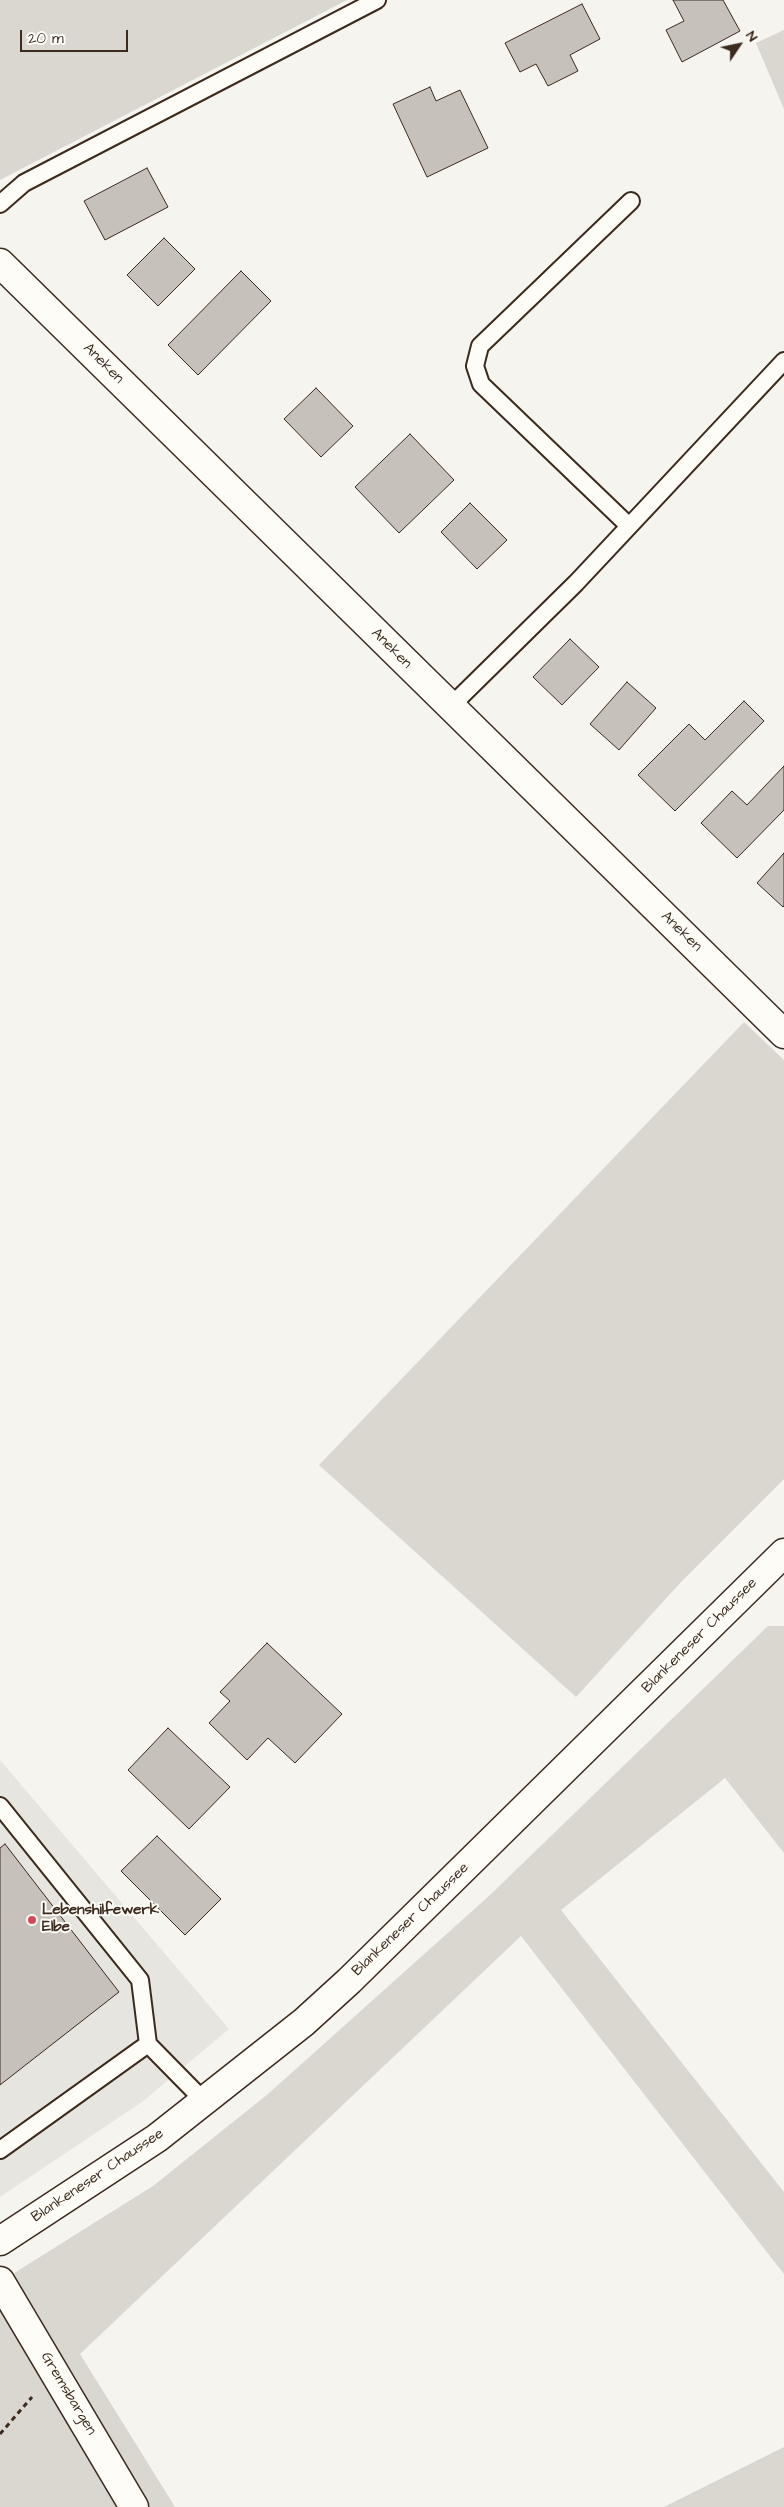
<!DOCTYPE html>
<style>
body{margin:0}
#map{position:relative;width:784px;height:2507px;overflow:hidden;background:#f5f4ee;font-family:"Architects Daughter",sans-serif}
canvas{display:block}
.north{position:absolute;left:714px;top:20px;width:50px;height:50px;-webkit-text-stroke:4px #fdfcf7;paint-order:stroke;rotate:56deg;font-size:14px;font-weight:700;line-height:20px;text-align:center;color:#3b2a1e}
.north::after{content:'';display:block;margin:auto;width:18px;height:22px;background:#3b2a1e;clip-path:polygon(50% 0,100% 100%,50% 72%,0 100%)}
.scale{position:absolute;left:20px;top:30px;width:108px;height:22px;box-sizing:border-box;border:2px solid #3b2a1e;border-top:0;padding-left:6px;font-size:15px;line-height:18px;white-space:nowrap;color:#3b2a1e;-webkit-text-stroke:4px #fdfcf7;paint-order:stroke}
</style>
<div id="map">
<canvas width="784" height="2507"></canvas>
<div class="north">N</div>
<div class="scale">20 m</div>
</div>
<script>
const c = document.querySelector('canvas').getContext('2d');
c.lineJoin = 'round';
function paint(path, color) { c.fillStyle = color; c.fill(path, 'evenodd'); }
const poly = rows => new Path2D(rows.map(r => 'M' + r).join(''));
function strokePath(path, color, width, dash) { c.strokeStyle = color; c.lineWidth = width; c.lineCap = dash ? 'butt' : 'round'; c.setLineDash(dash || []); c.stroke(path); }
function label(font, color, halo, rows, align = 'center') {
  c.font = font + ' "Architects Daughter",sans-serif'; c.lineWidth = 4; c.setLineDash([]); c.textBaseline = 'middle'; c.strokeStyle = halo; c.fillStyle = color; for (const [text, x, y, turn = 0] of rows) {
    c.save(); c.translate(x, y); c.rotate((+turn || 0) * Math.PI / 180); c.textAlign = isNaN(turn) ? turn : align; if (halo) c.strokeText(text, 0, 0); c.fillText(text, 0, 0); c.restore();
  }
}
const built = poly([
 [0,1760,229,2029,142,2102,0,2197]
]);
const green = poly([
 [0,0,347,0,0,180],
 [784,30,784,109,756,43],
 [744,1022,784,1060,784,1479,681,1582,576,1697,319,1465],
 [768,1626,784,1626,784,1853,725,1778,561,1910,784,2192,784,2274,521,1936,80,2354,175,2507,0,2507,0,2282,153,2186,268,2094,489,1896],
 [784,2447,784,2507,664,2507]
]);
const building = poly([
 [673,0,723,0,740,31,682,62,666,30,684,21,673,0],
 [582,4,600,39,570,55,578,71,548,86,536,64,520,72,505,43,582,4],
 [430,87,436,101,460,90,488,148,427,177,393,104,430,87],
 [147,168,168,207,105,240,84,201,147,168],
 [164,238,195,269,158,306,127,275,164,238],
 [241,271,271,301,198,375,168,345,241,271],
 [316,388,353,426,321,457,284,419,316,388],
 [410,434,454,480,399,533,355,487,410,434],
 [470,503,507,540,477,569,441,532,470,503],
 [570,639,599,667,562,705,533,677,570,639],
 [627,682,656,708,619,750,590,724,627,682],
 [744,701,764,721,675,811,638,775,689,724,705,740,744,701],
 [784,766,784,810,737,858,701,823,732,791,747,805,784,766],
 [784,853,784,906,783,907,757,883,784,853],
 [267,1643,342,1714,295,1763,268,1738,247,1760,209,1723,230,1701,220,1692,267,1643],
 [168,1728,230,1787,189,1829,128,1770,168,1728],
 [157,1836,221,1899,185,1935,121,1871,157,1836],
 [5,1844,119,1992,0,2085,0,1848,5,1844]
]);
const path = poly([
 [0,2434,32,2397]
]);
const service = poly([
 [0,204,24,183,377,0],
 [629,526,481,384,475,366,480,346,631,201],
 [450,707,576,583,784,361],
 [0,1806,140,1980,148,2044],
 [0,2150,148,2044,204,2101]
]);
const minor = poly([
 [0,263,784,1034],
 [0,2281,134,2507]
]);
const secondary = poly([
 [0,2241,157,2138,304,2022,349,1981,784,1553]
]);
const markers = [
 [32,1920,5,"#d1495b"]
];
const streetNames = [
 ["Aneken",103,364,45],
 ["Aneken",391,649,45],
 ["Aneken",681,932,44],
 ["Blankeneser Chaussee",700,1636,-45],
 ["Blankeneser Chaussee",411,1920,-44],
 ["Blankeneser Chaussee",98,2176,-34],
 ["Gremsbargen",68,2394,59]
];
const poiNames = [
 ["Lebenshilfewerk",42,1911],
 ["Elbe",42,1928]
];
paint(built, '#e7e5df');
paint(green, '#dad6d0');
paint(building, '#c7c1bb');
strokePath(building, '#3b2a1e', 1);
strokePath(service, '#3b2a1e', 20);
strokePath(minor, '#3b2a1e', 31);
strokePath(secondary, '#3b2a1e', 31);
strokePath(path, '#3b2a1e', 3, [5, 4]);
strokePath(service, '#fdfcf7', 16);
strokePath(minor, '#fdfcf7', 28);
strokePath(secondary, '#fdfcf7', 28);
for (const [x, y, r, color] of markers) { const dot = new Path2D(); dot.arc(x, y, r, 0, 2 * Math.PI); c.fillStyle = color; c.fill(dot); strokePath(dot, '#fdfcf7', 2); }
label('15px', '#3b2a1e', '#fdfcf7', streetNames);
label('bold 15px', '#3b2a1e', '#fdfcf7', poiNames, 'left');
</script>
